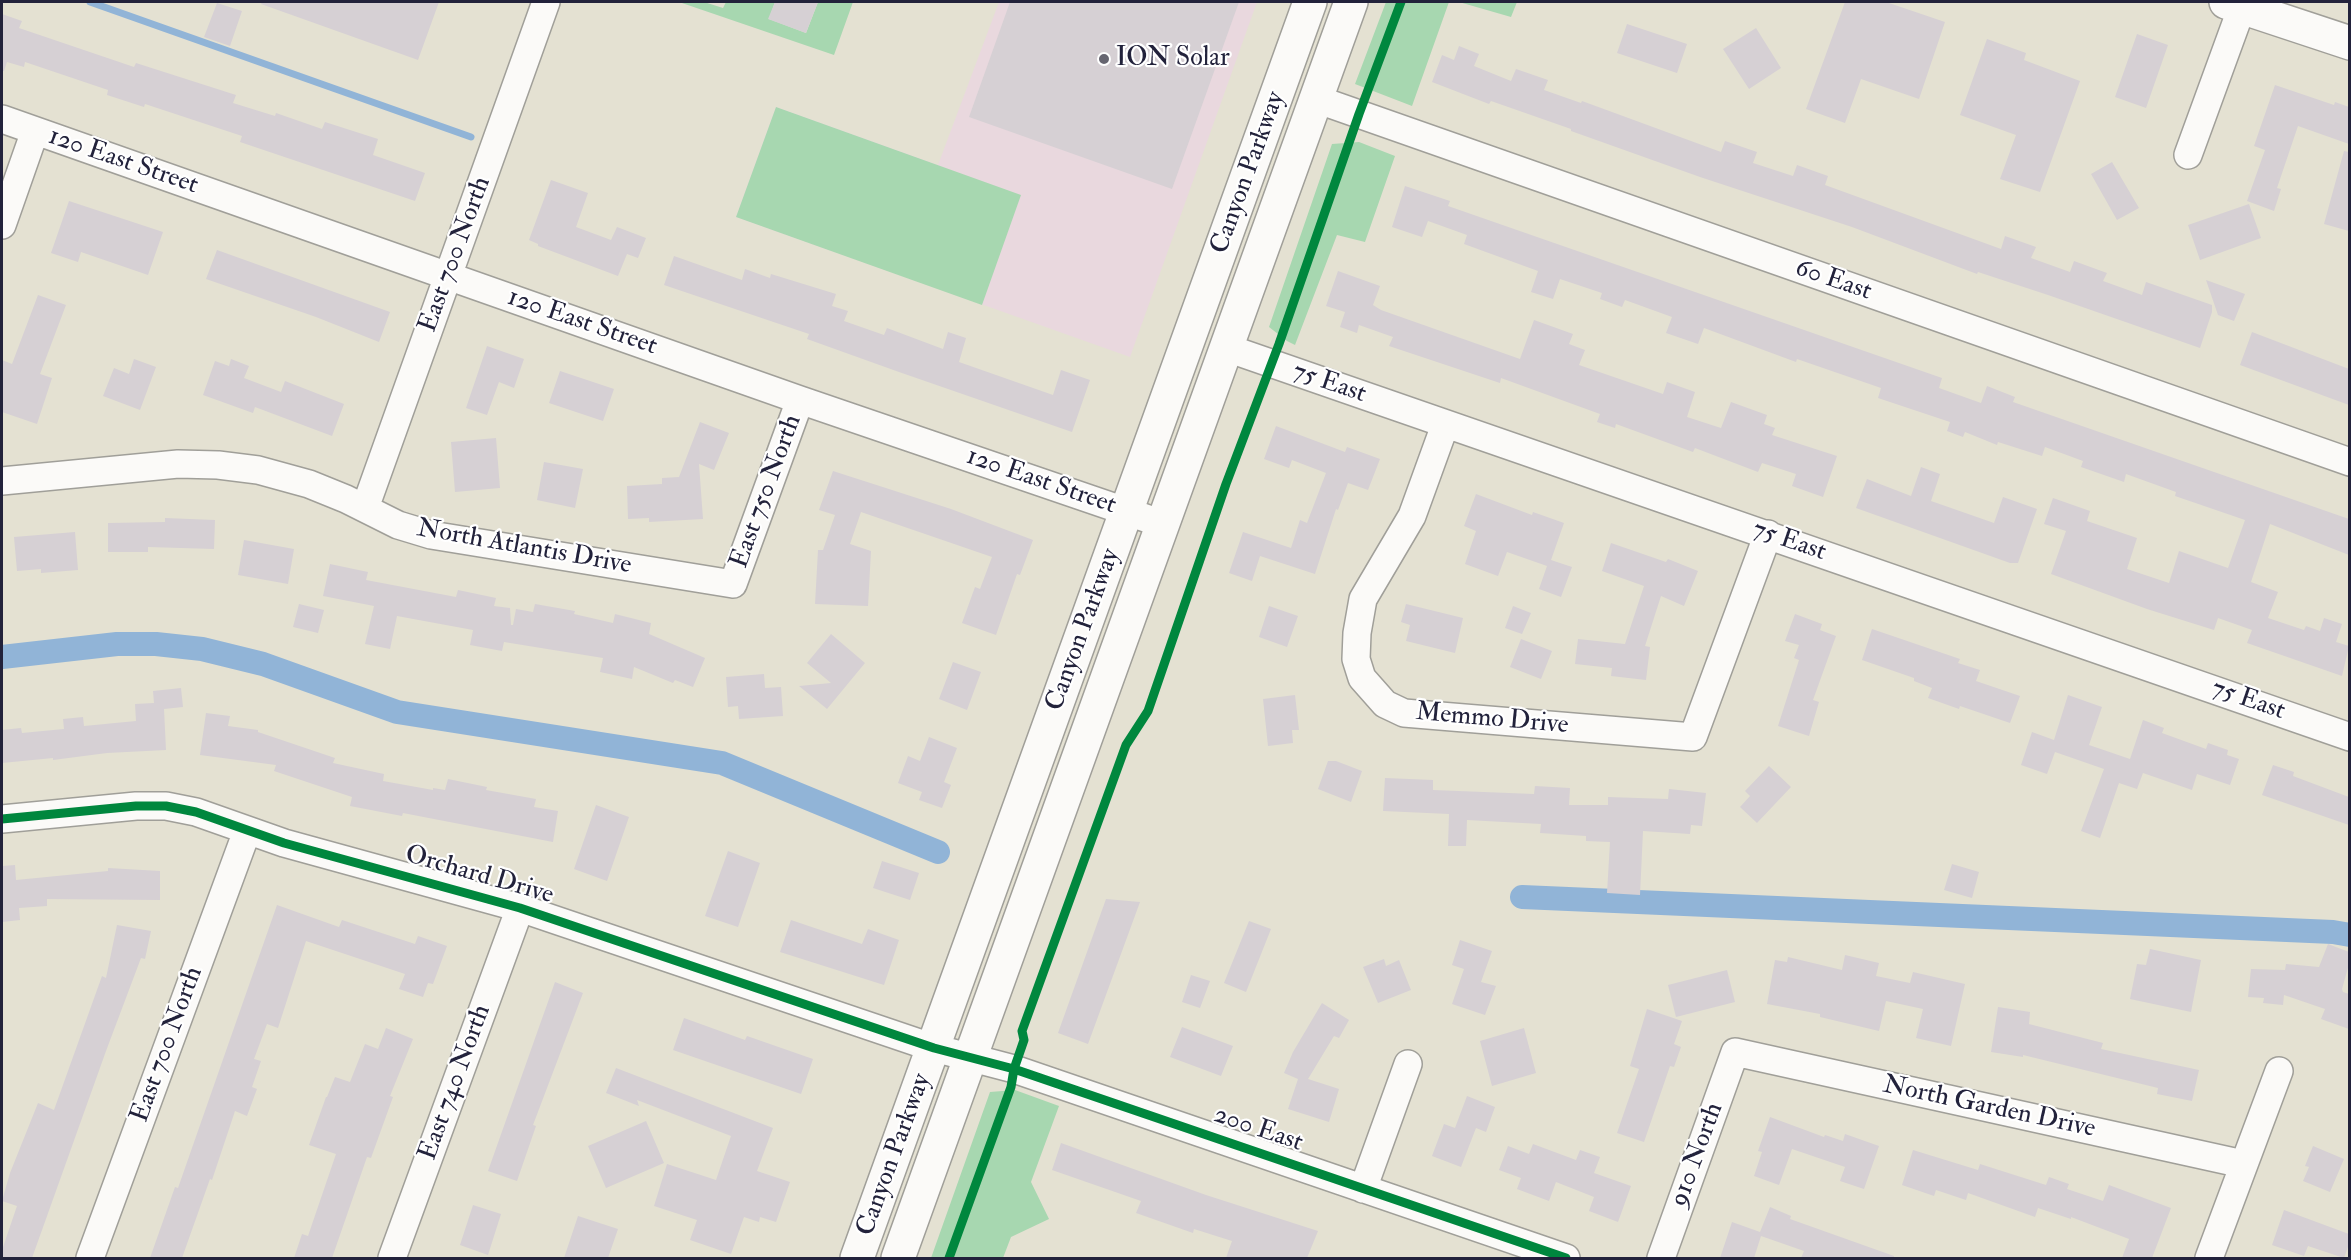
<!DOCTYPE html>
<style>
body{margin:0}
#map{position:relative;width:2351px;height:1260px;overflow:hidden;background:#e4e1d2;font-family:"IM FELL Double Pica",serif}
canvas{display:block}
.frame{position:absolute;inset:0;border:3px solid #22223b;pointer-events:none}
</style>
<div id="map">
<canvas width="2351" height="1260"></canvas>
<div class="frame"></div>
</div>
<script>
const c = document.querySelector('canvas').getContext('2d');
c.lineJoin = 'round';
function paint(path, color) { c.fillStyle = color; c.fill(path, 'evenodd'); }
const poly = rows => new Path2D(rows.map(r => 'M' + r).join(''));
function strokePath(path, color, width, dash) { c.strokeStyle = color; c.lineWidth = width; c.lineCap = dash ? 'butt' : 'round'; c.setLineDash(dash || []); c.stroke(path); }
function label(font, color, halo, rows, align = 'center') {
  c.font = font + ' "IM FELL Double Pica",serif'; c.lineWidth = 4.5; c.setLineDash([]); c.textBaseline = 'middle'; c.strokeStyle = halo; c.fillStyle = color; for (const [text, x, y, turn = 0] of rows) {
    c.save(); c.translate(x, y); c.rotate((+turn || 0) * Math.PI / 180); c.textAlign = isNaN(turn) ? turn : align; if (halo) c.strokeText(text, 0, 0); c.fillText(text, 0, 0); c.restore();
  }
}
const built = poly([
 [999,2,1257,2,1130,357,736,217,776,107,938,165]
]);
const green = poly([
 [679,2,704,2,723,8,726,2,775,2,769,19,806,33,818,2,853,2,834,55],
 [1386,2,1449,2,1412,106,1355,84],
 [1459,2,1517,2,1511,17],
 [776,107,1021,195,982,305,736,217],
 [1359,142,1395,156,1365,242,1337,235,1295,345,1287,341,1269,327,1332,144],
 [1015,1090,1059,1106,1031,1182,1049,1219,1011,1237,1003,1258,931,1258,990,1092]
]);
const stream = poly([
 [90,2,471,137]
]);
const canal = poly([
 [2,657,117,644,156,644,202,649,263,664,397,712,722,763,938,852],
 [1522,897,2333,932,2350,935]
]);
const building = poly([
 [262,2,439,2,418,60,261,4],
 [775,2,818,2,806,33,768,19],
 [1010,2,1239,2,1172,189,969,117],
 [1845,2,1886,2,1945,22,1919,99,1861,79,1845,123,1806,109],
 [217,3,242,11,230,46,204,37],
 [2,14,22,21,19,28,134,67,136,63,236,95,233,103,275,116,276,113,322,129,325,122,378,139,373,155,425,173,415,201,240,142,242,136,145,104,144,107,107,95,108,90,25,62,24,67,7,62,4,71,2,71],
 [1627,24,1687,44,1677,73,1617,53],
 [1756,28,1781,68,1749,89,1723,49],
 [2137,34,2168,45,2146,108,2115,97],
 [1987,39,2026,53,2024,60,2080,81,2040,192,2000,179,2016,135,1960,115],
 [1459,46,1479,54,1474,66,1511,81,1516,69,1548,80,1544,90,1581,103,1582,101,1721,152,1725,141,1757,152,1753,163,1793,176,1797,165,1828,176,1825,185,2001,249,2005,236,2036,247,2031,258,2070,272,2074,261,2107,273,2103,281,2142,295,2146,282,2212,305,2212,312,2200,348,2048,295,1978,272,1977,274,1852,227,1700,177,1571,131,1571,129,1491,101,1489,104,1432,82,1442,55,1454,60],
 [2275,85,2334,105,2335,102,2349,107,2349,144,2298,126,2277,188,2281,189,2274,211,2247,201,2265,150,2254,146],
 [2344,151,2349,152,2349,231,2324,224],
 [2112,162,2139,208,2117,220,2091,174],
 [551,180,588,193,576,227,611,240,617,227,646,238,638,258,627,254,618,276,538,246,538,244,529,240],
 [1405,186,1450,201,1448,206,1942,378,1939,388,1981,403,1987,386,2015,397,2013,402,2349,519,2349,555,2270,524,2251,582,2278,592,2268,618,2304,630,2306,626,2320,631,2324,618,2342,624,2336,642,2349,646,2342,676,2247,643,2252,630,2218,618,2214,630,2147,609,2051,574,2066,531,2044,524,2053,498,2090,511,2087,521,2137,538,2127,569,2169,583,2179,551,2228,568,2245,520,2175,496,2176,492,2126,474,2124,482,2081,467,2083,461,2045,447,2042,456,1998,442,1997,445,1965,432,1963,437,1947,431,1950,422,1878,398,1881,388,1797,359,1796,362,1704,328,1698,344,1666,333,1672,317,1625,300,1622,307,1600,299,1602,293,1560,279,1553,299,1531,292,1538,271,1464,244,1467,235,1428,221,1422,237,1392,227],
 [69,201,163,232,148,275,81,252,78,262,51,253],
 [2249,204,2261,238,2200,260,2188,225],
 [217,250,390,312,379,342,316,317,206,279],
 [674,256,742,280,745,269,770,278,771,274,836,294,832,306,848,311,844,321,884,335,887,328,943,349,948,332,966,338,959,362,1053,395,1061,370,1090,380,1072,432,899,372,807,339,809,334,664,285],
 [1338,271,1380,286,1373,305,1381,310,1520,359,1534,320,1573,334,1569,344,1585,350,1579,365,1663,394,1667,382,1695,392,1687,417,1721,428,1731,402,1767,415,1764,424,1775,428,1772,435,1837,456,1823,497,1792,486,1796,474,1762,463,1758,472,1695,448,1693,452,1616,424,1615,428,1597,422,1600,414,1501,378,1500,383,1389,346,1393,337,1359,325,1357,333,1340,327,1345,312,1326,306],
 [2206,280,2245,294,2234,321,2218,315],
 [38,295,66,305,40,374,52,378,37,424,2,412,2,360,12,364],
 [2252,332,2349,369,2349,405,2240,365],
 [487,346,524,359,514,388,499,382,487,415,466,408],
 [134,359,156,367,140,410,103,396,114,368,129,374],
 [231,359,249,366,244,378,281,392,285,381,344,404,332,436,255,407,253,413,203,395,215,361,229,366],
 [560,371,614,389,603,421,549,403],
 [700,422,729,433,714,470,699,464,703,519,649,522,649,518,628,519,627,486,662,484,662,478,679,477],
 [1276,426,1345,452,1347,447,1380,459,1368,490,1348,483,1338,510,1336,509,1315,574,1260,556,1252,581,1229,573,1243,532,1291,548,1300,520,1307,523,1326,473,1292,460,1289,468,1264,459],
 [496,438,500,488,455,492,451,442],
 [544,462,583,469,575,508,537,500],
 [1921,467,1940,474,1931,501,1994,523,2003,497,2037,509,2018,563,2010,563,1856,508,1867,479,1911,496],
 [833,471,951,509,1033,540,1020,575,1017,574,996,635,962,623,975,587,980,589,992,557,861,512,850,544,871,551,868,606,815,604,818,550,823,550,835,515,819,510],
 [1476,494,1532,515,1533,512,1564,523,1551,560,1572,567,1561,597,1539,589,1547,566,1507,552,1498,576,1465,564,1476,531,1464,526],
 [165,518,215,520,214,549,148,547,148,552,108,552,108,523,165,522],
 [75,532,78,570,41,573,41,569,17,571,14,537],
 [244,540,294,549,288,584,238,575],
 [1611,543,1666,562,1668,559,1698,571,1684,606,1661,596,1645,646,1650,647,1646,680,1611,676,1612,668,1575,664,1578,639,1625,644,1644,586,1602,571],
 [330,564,368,572,366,580,456,597,458,590,496,598,494,606,510,608,511,625,513,625,516,609,533,612,535,604,575,611,574,614,613,623,615,614,651,623,649,634,705,658,693,687,675,680,673,683,634,667,632,679,600,672,603,658,504,642,502,651,470,645,473,630,397,616,390,649,365,644,374,606,323,596],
 [299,604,324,610,318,633,293,627],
 [1406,604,1463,618,1455,653,1406,641,1410,625,1401,622],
 [1269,606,1298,616,1287,647,1259,637],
 [1513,606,1531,613,1522,634,1505,628],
 [1795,614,1822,624,1820,630,1836,636,1813,700,1819,702,1809,736,1778,726,1799,660,1794,658,1799,645,1785,641],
 [1872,629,1960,659,1958,663,1980,670,1976,681,2020,696,2010,723,1960,706,1959,709,1928,698,1932,688,1914,681,1914,678,1862,660],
 [831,634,865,663,827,709,799,686,831,683,807,663],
 [1521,639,1552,651,1541,679,1510,667],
 [953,662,981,672,967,710,939,699],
 [764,674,765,688,781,687,783,716,739,719,738,706,728,707,726,677],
 [181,688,183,707,164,709,166,750,107,753,53,760,53,758,2,763,2,730,21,728,22,733,64,729,63,719,83,717,84,726,136,721,135,704,154,703,153,691],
 [1295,695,1299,730,1292,730,1293,743,1268,746,1263,699],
 [2068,695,2102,707,2089,745,2130,759,2143,720,2164,728,2162,733,2206,749,2208,743,2228,750,2227,755,2239,759,2230,785,2197,774,2192,790,2143,773,2137,789,2119,783,2100,838,2081,831,2104,769,2055,752,2047,774,2021,765,2032,732,2054,740],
 [206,713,230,716,228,726,258,730,258,732,335,758,333,763,384,774,383,781,433,790,433,788,445,790,448,779,487,787,486,790,536,799,534,807,558,811,553,842,403,813,402,816,350,806,352,797,274,771,276,765,200,755],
 [929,737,957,748,944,782,951,785,942,808,919,800,922,792,898,783,908,756,920,761],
 [1328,761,1336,761,1362,771,1351,802,1318,789],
 [2273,765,2294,772,2293,776,2349,797,2349,825,2262,795],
 [1769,766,1791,787,1757,823,1740,807,1750,796,1745,791],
 [1385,778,1433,780,1433,790,1534,794,1535,786,1570,788,1569,805,1608,805,1608,797,1668,799,1669,789,1706,793,1702,826,1691,825,1690,834,1643,831,1640,895,1607,893,1610,842,1586,841,1586,836,1540,833,1541,824,1467,820,1466,846,1448,846,1449,814,1383,811],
 [596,805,629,817,607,881,574,869],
 [728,851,760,863,738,927,705,916],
 [882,861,919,873,910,900,873,888],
 [1952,864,1979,872,1972,898,1944,890],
 [15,865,16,880,108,871,108,868,160,871,160,900,47,899,47,906,19,908,20,920,2,922,2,866],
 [1106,899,1140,902,1088,1044,1058,1033],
 [277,905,339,927,342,920,415,944,418,936,447,946,433,984,428,983,423,997,399,989,405,974,306,941,278,1028,267,1024,254,1059,261,1061,252,1087,257,1089,247,1116,235,1111,212,1180,210,1179,182,1258,150,1258,175,1187,178,1188],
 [791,920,862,944,868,929,899,940,884,985,780,952],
 [1249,921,1271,929,1246,992,1224,983],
 [117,925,151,931,145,959,141,958,106,1051,32,1258,2,1258,2,1250,17,1206,2,1201,10,1173,38,1103,54,1110,102,976,106,978],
 [1460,940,1492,951,1481,982,1496,986,1485,1015,1452,1004,1464,969,1452,965],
 [2328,944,2349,952,2349,964,2342,989,2343,992,2349,994,2349,1029,2321,1019,2325,1009,2284,995,2283,1005,2263,1003,2264,998,2248,997,2251,969,2285,970,2286,964,2319,967],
 [2150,949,2201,960,2191,1012,2130,999,2137,964,2146,965],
 [1845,955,1879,963,1876,976,1910,983,1913,972,1965,984,1951,1046,1916,1038,1923,1009,1886,1001,1879,1031,1820,1017,1820,1014,1767,1004,1775,960,1787,962,1788,957,1842,970],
 [1384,959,1386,966,1399,960,1411,990,1378,1003,1363,967],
 [1727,970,1735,1002,1676,1017,1668,985],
 [1191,975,1210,981,1200,1008,1182,1002],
 [555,982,583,993,533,1125,536,1126,517,1181,488,1171],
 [1322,1003,1349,1020,1339,1038,1334,1036,1308,1079,1339,1089,1329,1122,1288,1109,1298,1079,1284,1073,1293,1052],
 [1998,1007,2030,1012,2029,1024,2103,1043,2101,1049,2199,1070,2192,1101,2157,1094,2158,1088,2023,1055,2023,1057,1991,1052],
 [1647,1009,1682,1021,1674,1044,1681,1047,1674,1067,1670,1066,1644,1142,1617,1133,1639,1069,1630,1066],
 [684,1018,745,1040,747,1036,813,1059,801,1094,673,1050],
 [1182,1027,1233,1046,1221,1076,1170,1057],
 [386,1028,413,1039,390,1096,393,1097,371,1158,367,1157,332,1258,294,1258,302,1234,308,1236,336,1154,309,1145,326,1097,327,1097,335,1077,350,1082,365,1044,378,1049],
 [1524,1028,1536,1073,1492,1086,1480,1041],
 [616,1068,773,1128,757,1171,790,1182,776,1222,760,1217,759,1222,744,1217,731,1254,690,1240,697,1220,654,1206,667,1164,716,1180,731,1136,637,1100,639,1106,606,1093],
 [1467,1096,1495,1107,1486,1132,1476,1128,1461,1167,1432,1156,1444,1124,1455,1128],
 [1770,1117,1824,1137,1825,1135,1843,1141,1845,1134,1879,1146,1864,1189,1840,1181,1845,1167,1792,1149,1779,1185,1754,1176,1762,1152,1758,1151],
 [646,1121,664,1163,606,1188,588,1146],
 [1061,1143,1206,1195,1318,1231,1307,1258,1226,1258,1232,1241,1194,1229,1193,1233,1136,1213,1141,1201,1052,1170],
 [1533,1144,1576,1160,1580,1150,1600,1157,1594,1173,1631,1186,1618,1222,1589,1211,1594,1197,1556,1182,1549,1201,1517,1189,1521,1178,1499,1170,1508,1146,1529,1154],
 [2313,1146,2344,1159,2330,1192,2303,1181,2309,1167,2305,1166],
 [1913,1150,1978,1170,1980,1164,2046,1185,2049,1177,2069,1184,2067,1189,2103,1201,2109,1185,2171,1208,2152,1258,2122,1258,2129,1239,2071,1217,2071,1219,2038,1208,2035,1217,1968,1193,1966,1200,1936,1190,1934,1196,1902,1185],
 [473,1205,501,1214,488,1255,460,1245],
 [1770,1207,1791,1216,1790,1219,1894,1256,1894,1258,1801,1258,1804,1251,1761,1236,1754,1258,1720,1258,1732,1222,1760,1232],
 [2284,1210,2349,1234,2349,1244,2344,1258,2308,1246,2304,1256,2272,1245],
 [578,1216,618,1229,608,1258,564,1258]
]);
const street = poly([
 [1316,99,2350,462],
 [2,119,800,400,1163,524],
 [2188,155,2242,7],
 [2,225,35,131],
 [1227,348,2350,737],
 [1445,425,1412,516,1363,599,1357,633,1356,659,1362,678,1385,704,1404,713,1693,737,1768,534],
 [2,481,178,464,218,465,258,470,309,484,346,499,398,525,431,535,733,584,800,400],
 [365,508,546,2],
 [2,819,136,806,166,806,196,812,284,843,520,908,934,1048,1014,1069,1566,1258],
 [1363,1189,1408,1064],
 [90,1258,247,831],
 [392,1258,520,908],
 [1661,1258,1735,1052,2243,1164],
 [2209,1258,2279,1071]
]);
const secondary = poly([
 [2226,2,2350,43]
]);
const highway = poly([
 [857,1258,1310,2],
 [898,1258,1351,2]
]);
const cycleway = poly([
 [2,819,136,806,166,806,196,812,284,843,520,908,934,1048,1014,1069,1566,1258],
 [949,1258,1011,1087,1014,1069,1024,1040,1022,1031,1126,745,1148,711,1226,484,1279,344,1359,114,1401,2]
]);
const markers = [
 [1104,59,6,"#666570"]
];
const poiNames = [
 ["ION Solar",1116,59]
];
const streetNames = [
 ["120 East Street",123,162,19],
 ["Canyon Parkway",1249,173,-70],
 ["East 700 North",456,255,-70],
 ["60 East",1833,281,19],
 ["120 East Street",582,323,19],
 ["75 East",1329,384,19],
 ["120 East Street",1041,482,19],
 ["East 750 North",767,492,-70],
 ["75 East",1789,542,19],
 ["North Atlantis Drive",524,548,10],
 ["Canyon Parkway",1084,630,-70],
 ["75 East",2248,701,19],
 ["Memmo Drive",1492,720,5],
 ["Orchard Drive",479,876,16],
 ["East 700 North",168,1045,-70],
 ["East 740 North",456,1083,-70],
 ["North Garden Drive",1989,1108,12],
 ["200 East",1258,1130,19],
 ["Canyon Parkway",895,1155,-70],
 ["910 North",1698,1155,-70]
];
paint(built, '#e9d8de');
paint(green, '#a7d7b0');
strokePath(stream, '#91b4d7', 7);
strokePath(canal, '#91b4d7', 24);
paint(building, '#d6d0d4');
strokePath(street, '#a09f99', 30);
strokePath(secondary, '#a09f99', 36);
strokePath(highway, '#a09f99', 36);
strokePath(street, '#fbfaf8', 27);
strokePath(secondary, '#fbfaf8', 33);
strokePath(highway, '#fbfaf8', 33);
strokePath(cycleway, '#00873e', 9);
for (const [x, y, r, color] of markers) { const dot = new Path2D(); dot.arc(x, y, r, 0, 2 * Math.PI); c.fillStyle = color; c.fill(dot); strokePath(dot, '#fff', 2); }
label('26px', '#22223b', '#fff', poiNames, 'left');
label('26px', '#22223b', '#fff', streetNames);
</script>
